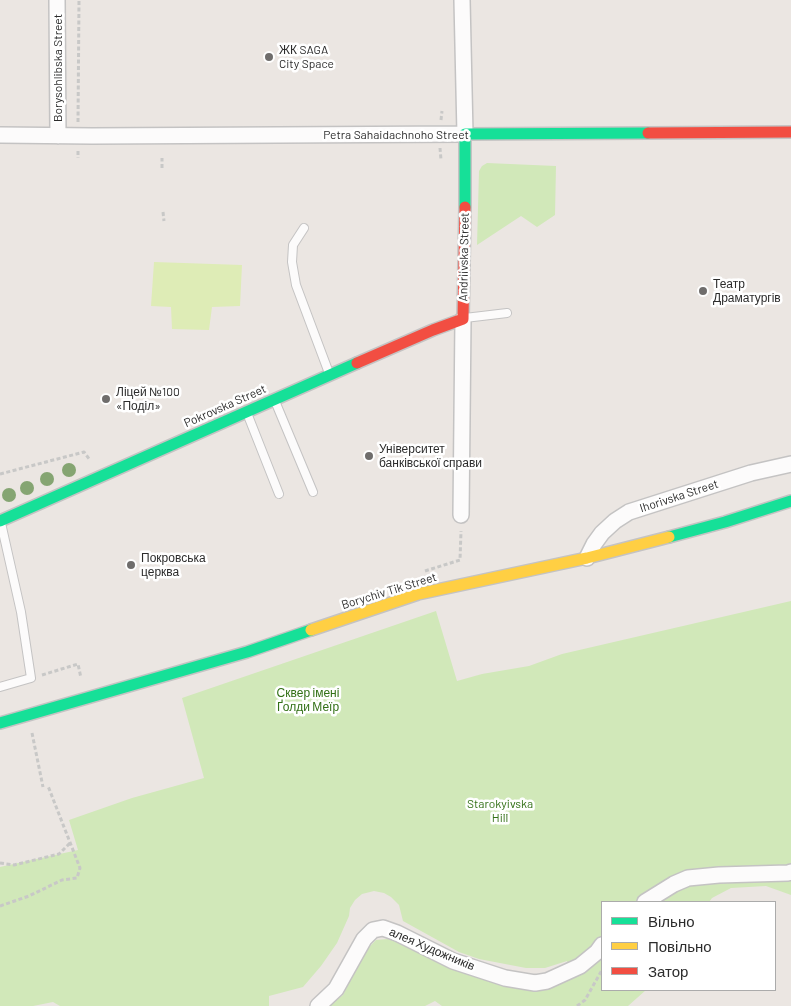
<!DOCTYPE html>
<meta charset="utf-8">
<style>
body{margin:0}
#map{position:relative;width:791px;height:1006px;overflow:hidden;background:#ebe6e2;font-family:Barlow,sans-serif}
canvas{display:block}
.legend{position:absolute;left:601px;top:901px;width:175px;height:90px;box-sizing:border-box;background:#fff;border:1px solid #ababab;margin:0;padding:6px 9px;list-style:none;font-size:15px;color:#2c2c2c}
.legend li{display:flex;align-items:center;gap:10px;height:25px}
.legend b{width:25px;border:1px solid #ababab}
</style>
<div id="map">
<canvas width="791" height="1006"></canvas>
<ul class="legend">
<li><b style="height:6px;background:#16e098"></b>Вільно</li>
<li><b style="height:6px;background:#ffcf43"></b>Повільно</li>
<li><b style="height:6px;background:#f24e42"></b>Затор</li>
</ul>
</div>
<script>
const c = document.querySelector('canvas').getContext('2d');
c.lineJoin = 'round';
function paint(path, color) { c.fillStyle = color; c.fill(path, 'evenodd'); }
const poly = rows => new Path2D(rows.map(r => 'M' + r).join(''));
function strokePath(path, color, width, dash) { c.strokeStyle = color; c.lineWidth = width; c.lineCap = dash ? 'butt' : 'round'; c.setLineDash(dash || []); c.stroke(path); }
function label(font, color, halo, rows, align = 'center') {
  c.font = font + ' Barlow,sans-serif'; c.lineWidth = 5; c.setLineDash([]); c.textBaseline = 'middle'; c.strokeStyle = halo; c.fillStyle = color; for (const [text, x, y, turn = 0] of rows) {
    c.save(); c.translate(x, y); c.rotate((+turn || 0) * Math.PI / 180); c.textAlign = isNaN(turn) ? turn : align; if (halo) c.strokeText(text, 0, 0); c.fillText(text, 0, 0); c.restore();
  }
}
const green = poly([
 [487,163,556,166,555,215,537,227,521,216,477,245,479,171,482,166],
 [791,601,791,895,766,886,731,888,712,898,709,902,602,902,602,990,646,990,628,1006,442,1006,435,1001,425,1006,328,1006,343,995,365,951,376,940,388,939,415,948,447,967,525,987,570,978,567,961,545,968,526,968,479,959,459,952,403,921,399,905,391,897,384,893,374,891,362,894,355,900,350,908,349,916,337,943,321,966,303,987,269,996,269,1006,60,1006,53,1002,33,1006,0,1006,0,867,78,850,69,820,132,798,204,778,182,698,436,611,457,681,482,674,529,666,562,654]
]);
const pitch = poly([
 [154,262,242,265,240,306,212,307,209,330,172,329,171,307,151,306]
]);
const path = poly([
 [441,120,442,111],
 [78,122,79,0],
 [440,148,441,160],
 [78,151,78,158],
 [162,168,162,158],
 [163,212,164,221],
 [0,474,84,452,90,460],
 [425,571,460,560,461,531],
 [42,675,78,664,81,678],
 [32,733,43,787],
 [0,863,14,865,59,854,70,843],
 [0,906,29,896,62,880,77,878,80,868,48,786],
 [577,1006,585,1000,602,970]
]);
const lane = poly([
 [304,228,293,245,292,262,296,285,329,373],
 [465,318,507,313],
 [275,401,313,492],
 [247,413,279,494],
 [0,687,31,678,21,612,1,523]
]);
const street = poly([
 [57,0,58,136],
 [0,135,92,136,465,134,462,0],
 [461,515,463,319],
 [587,558,594,544,602,533,615,521,629,512,751,473,791,464],
 [645,902,674,884,688,878,719,875,788,873,791,872],
 [318,1006,336,989,364,939,373,930,383,928,397,933,453,961,505,978,535,983,547,981,580,966,597,952,602,945]
]);
const fast = poly([
 [465,207,465,134,648,133],
 [0,521,357,363],
 [669,537,725,522,791,501],
 [0,723,247,652,311,630]
]);
const slow = poly([
 [311,630,418,594,587,558,669,537]
]);
const jam = poly([
 [648,133,791,132],
 [357,363,433,330,463,319,465,207]
]);
const trees = [
 [69,470],
 [47,479],
 [27,488],
 [9,495]
];
const markers = [
 [269,57,5,"#6f6d6c"],
 [703,291,5,"#6f6d6c"],
 [106,399,5,"#6f6d6c"],
 [369,456,5,"#6f6d6c"],
 [131,565,5,"#6f6d6c"]
];
const poiNames = [
 ["ЖК SAGA",279,50],
 ["City Space",279,64],
 ["Театр",713,284],
 ["Драматургів",713,298],
 ["Ліцей №100",116,392],
 ["«Поділ»",116,406],
 ["Університет",379,449],
 ["банківської справи",379,463],
 ["Покровська",141,558],
 ["церква",141,572]
];
const streetNames = [
 ["Borysohlibska Street",58,68,-90],
 ["Petra Sahaidachnoho Street",396,135],
 ["Andriivska Street",464,257,-89],
 ["Pokrovska Street",225,406,-24],
 ["Ihorivska Street",679,496,-18],
 ["Borychiv Tik Street",389,591,-17],
 ["алея Художників",432,949,23]
];
const parkNames = [
 ["Сквер імені",308,693],
 ["Ґолди Меїр",308,707],
 ["Starokyivska",500,804],
 ["Hill",500,818]
];
paint(green, '#d1e8b9');
paint(pitch, '#deecb6');
strokePath(lane, '#c4c3c3', 10);
strokePath(street, '#c4c3c3', 18);
strokePath(fast, '#c4c3c3', 14);
strokePath(slow, '#c4c3c3', 14);
strokePath(jam, '#c4c3c3', 14);
strokePath(path, '#c8c8c7', 3, [4, 2.5]);
strokePath(lane, '#fcfbfb', 8);
strokePath(street, '#fcfbfb', 15);
strokePath(fast, '#16e098', 11);
strokePath(slow, '#ffcf43', 11);
strokePath(jam, '#f24e42', 11);
c.fillStyle = '#85a572';
for (const [x, y] of trees) { c.beginPath(); c.arc(x, y, 7, 0, 2 * Math.PI); c.fill(); }
for (const [x, y, r, color] of markers) { const dot = new Path2D(); dot.arc(x, y, r, 0, 2 * Math.PI); c.fillStyle = color; c.fill(dot); strokePath(dot, '#fff', 2); }
label('12px', '#2c2c2c', '#fff', poiNames, 'left');
label('12px', '#2c2c2c', '#fff', streetNames);
label('12px', '#327016', '#fff', parkNames);
</script>
